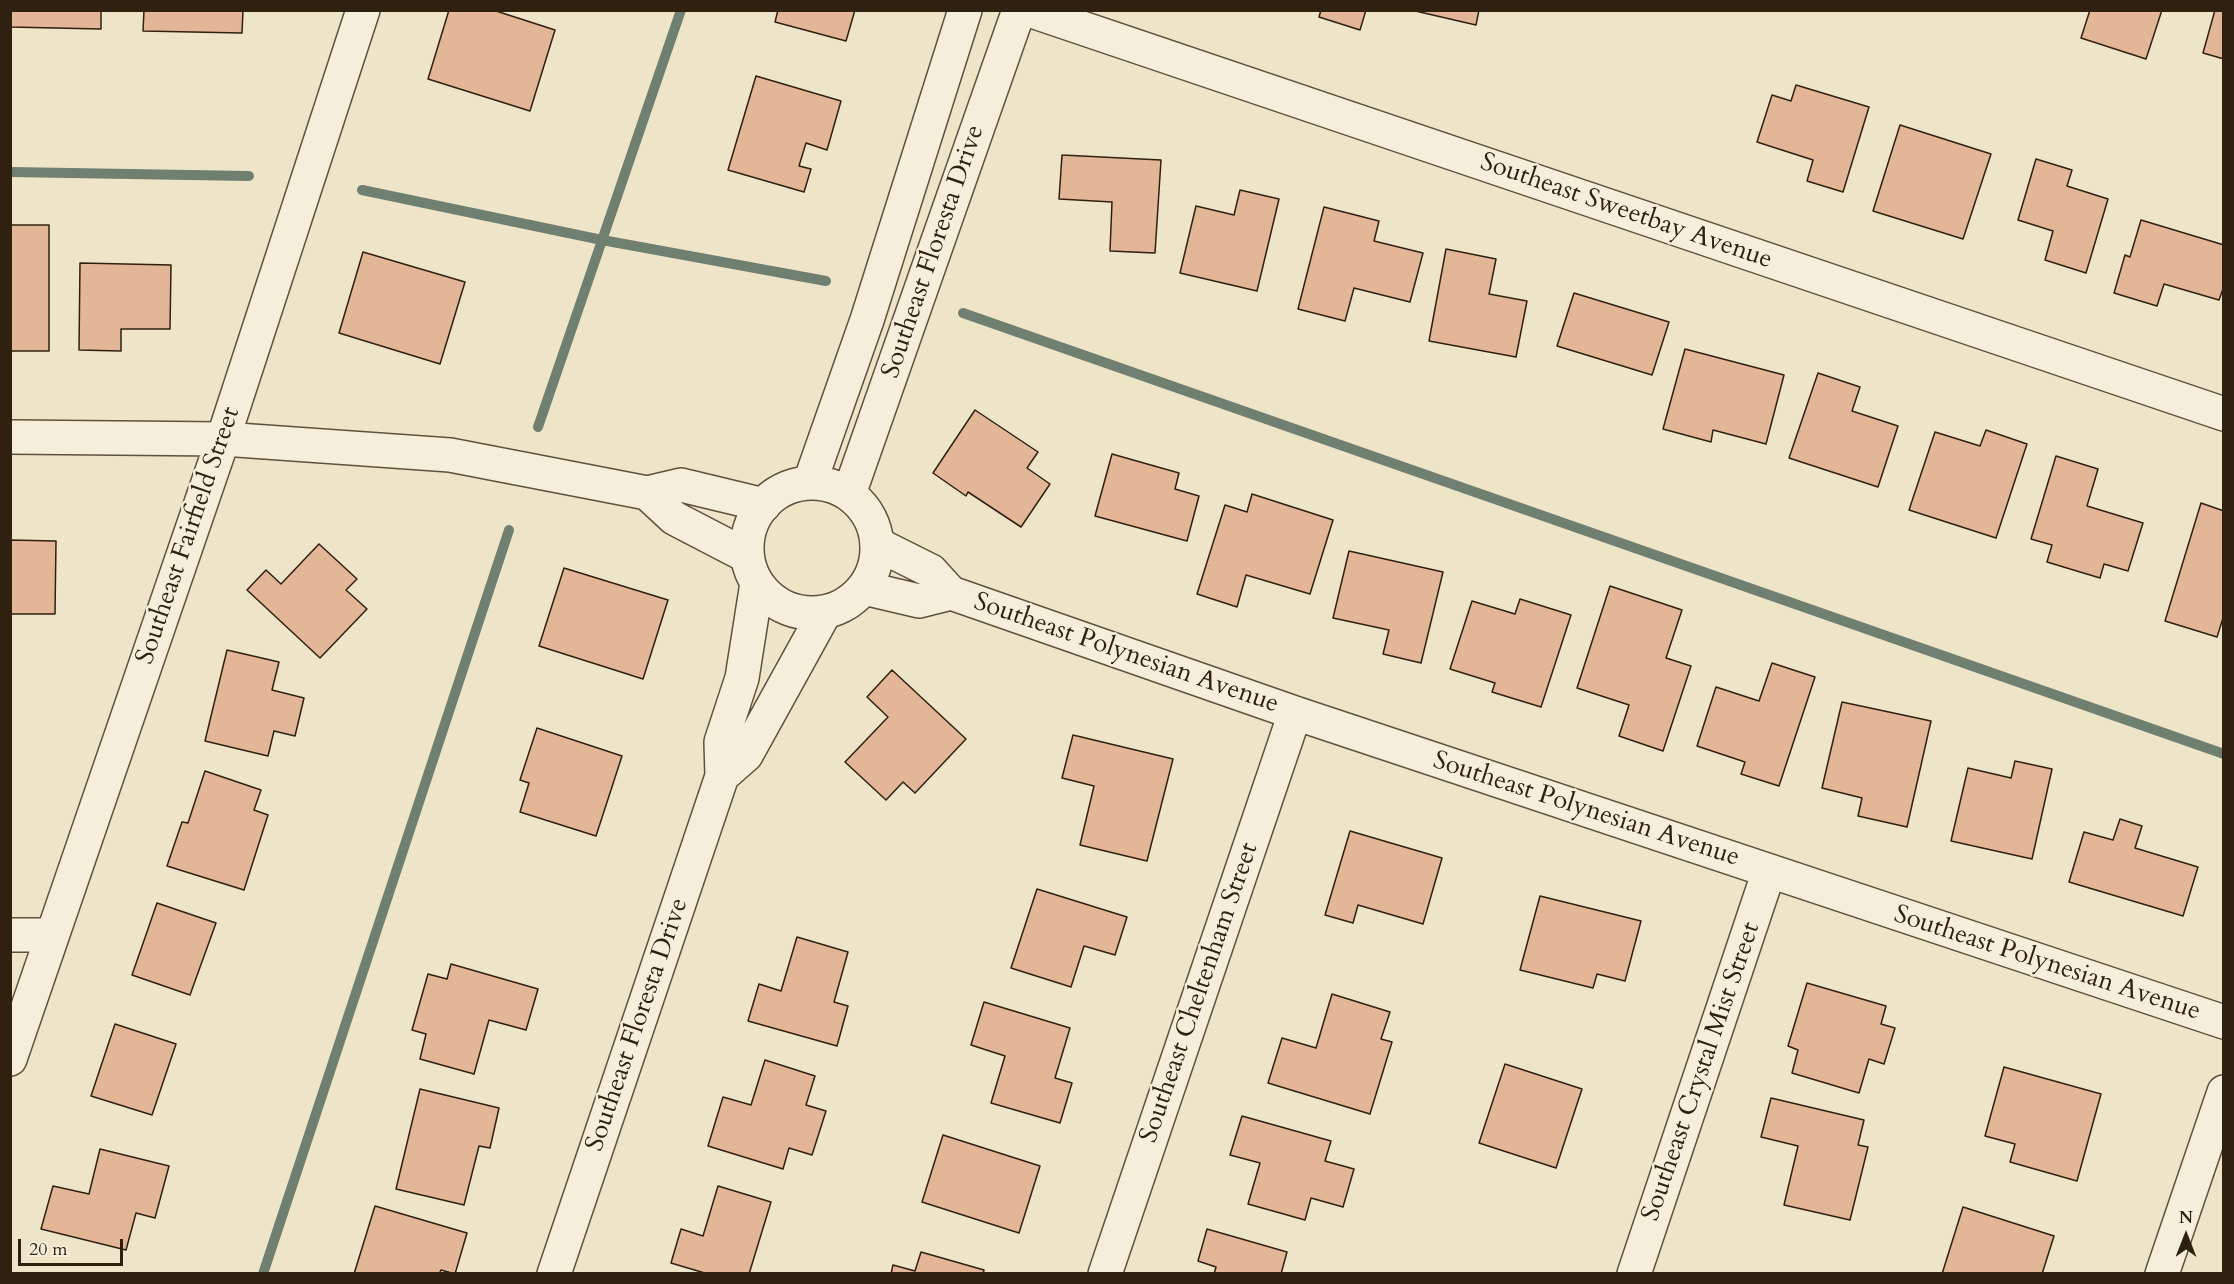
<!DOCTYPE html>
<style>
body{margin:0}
#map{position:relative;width:2234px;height:1284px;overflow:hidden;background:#eee5c8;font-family:Cardo,serif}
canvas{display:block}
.frame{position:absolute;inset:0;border:12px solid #2f200f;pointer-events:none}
.north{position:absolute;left:2156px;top:1206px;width:60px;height:60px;-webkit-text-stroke:4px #f4eedb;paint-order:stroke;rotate:0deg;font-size:16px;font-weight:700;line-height:24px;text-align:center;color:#2f200f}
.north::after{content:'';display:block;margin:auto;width:21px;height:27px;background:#2f200f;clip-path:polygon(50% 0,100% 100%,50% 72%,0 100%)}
.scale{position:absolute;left:18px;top:1239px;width:105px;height:27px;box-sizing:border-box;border:3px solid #2f200f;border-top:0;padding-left:8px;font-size:18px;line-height:21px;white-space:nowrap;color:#2f200f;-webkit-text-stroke:4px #f4eedb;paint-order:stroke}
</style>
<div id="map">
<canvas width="2234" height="1284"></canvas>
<div class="frame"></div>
<div class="north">N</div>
<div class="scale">20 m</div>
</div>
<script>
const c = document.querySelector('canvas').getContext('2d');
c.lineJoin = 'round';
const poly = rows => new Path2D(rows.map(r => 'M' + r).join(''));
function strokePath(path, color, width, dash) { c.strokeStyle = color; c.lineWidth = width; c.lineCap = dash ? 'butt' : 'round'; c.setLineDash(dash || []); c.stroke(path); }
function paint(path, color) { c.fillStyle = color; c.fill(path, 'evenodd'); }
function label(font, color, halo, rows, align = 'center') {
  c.font = font + ' Cardo,serif'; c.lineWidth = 5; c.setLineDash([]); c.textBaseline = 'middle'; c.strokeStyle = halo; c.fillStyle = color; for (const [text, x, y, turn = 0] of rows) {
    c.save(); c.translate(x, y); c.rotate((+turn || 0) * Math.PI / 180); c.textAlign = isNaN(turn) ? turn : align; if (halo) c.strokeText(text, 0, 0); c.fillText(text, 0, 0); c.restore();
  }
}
const stream = poly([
 [10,172,249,176],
 [362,190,602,240,826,281],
 [963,313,2224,754],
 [538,427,681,10],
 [263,1274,509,530]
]);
const building = poly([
 [10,10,101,10,101,29,10,27,10,10],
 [144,10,243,10,242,33,143,31,144,10],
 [449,10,493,10,555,30,530,111,428,79,449,10],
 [778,10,855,10,846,41,775,22,778,10],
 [1321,10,1366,10,1360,30,1319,17,1321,10],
 [1411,10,1479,10,1476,25,1411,10],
 [2090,10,2162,10,2146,59,2081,38,2090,10],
 [2215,10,2224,10,2224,59,2203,53,2215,10],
 [756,76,841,101,827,150,806,143,799,166,811,169,804,192,728,170,756,76],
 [1796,85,1869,107,1843,192,1807,181,1813,160,1757,142,1772,95,1791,101,1796,85],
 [1900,125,1991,154,1963,239,1873,211,1900,125],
 [1062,155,1161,160,1155,253,1110,251,1112,202,1059,199,1062,155],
 [2036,159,2072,170,2067,186,2108,199,2086,273,2045,260,2053,231,2018,220,2036,159],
 [1240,190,1279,199,1257,291,1180,273,1196,206,1234,215,1240,190],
 [1324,207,1379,221,1374,241,1423,253,1410,302,1354,288,1345,321,1298,309,1324,207],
 [2141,220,2224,245,2224,286,2219,300,2164,284,2157,306,2114,293,2125,255,2130,257,2141,220],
 [10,225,49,225,49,351,10,351,10,225],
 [1446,249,1496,259,1489,294,1527,301,1516,357,1429,341,1446,249],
 [363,252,465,282,440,364,339,333,363,252],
 [80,263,171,265,170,329,121,329,121,351,79,350,80,263],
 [1574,293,1669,322,1652,375,1557,346,1574,293],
 [1685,349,1784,375,1766,444,1713,430,1711,442,1663,429,1685,349],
 [1818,373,1860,387,1852,411,1898,426,1878,487,1789,458,1818,373],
 [975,410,1038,452,1027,468,1050,484,1021,527,968,492,966,496,933,473,975,410],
 [1986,430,2027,444,1996,538,1909,510,1935,432,1980,446,1986,430],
 [1112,454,1179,473,1175,489,1199,496,1187,541,1095,516,1112,454],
 [2056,456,2098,469,2087,506,2143,523,2128,571,2104,564,2100,578,2047,562,2052,545,2031,539,2056,456],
 [1252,494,1333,520,1310,594,1246,575,1237,607,1197,594,1225,505,1247,512,1252,494],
 [2201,503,2224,511,2224,615,2217,637,2165,621,2201,503],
 [10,540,56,541,55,614,10,614,10,540],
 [319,544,357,579,346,590,367,609,320,658,247,590,266,570,281,584,319,544],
 [1349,551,1443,572,1421,663,1383,654,1389,630,1333,618,1349,551],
 [564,568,668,600,643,679,539,646,564,568],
 [1610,586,1682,610,1666,658,1691,666,1663,751,1619,736,1629,705,1577,688,1610,586],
 [1520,599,1571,615,1541,707,1492,692,1495,683,1450,669,1472,601,1515,614,1520,599],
 [227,650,279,662,272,690,304,698,295,736,274,731,268,756,205,741,227,650],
 [1772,663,1815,677,1779,786,1741,774,1745,762,1697,746,1716,687,1759,701,1772,663],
 [892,670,966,739,915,793,903,782,886,800,845,762,888,717,867,697,892,670],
 [1842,702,1931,721,1907,827,1858,816,1862,798,1822,788,1842,702],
 [537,728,622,756,596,836,520,812,529,783,520,780,537,728],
 [1073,735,1173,759,1147,861,1080,845,1094,786,1062,778,1073,735],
 [2015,761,2052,769,2032,859,1951,841,1968,768,2011,778,2015,761],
 [205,771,261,790,254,810,268,815,244,890,167,866,182,822,188,823,205,771],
 [2120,819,2142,826,2135,848,2198,867,2183,916,2069,882,2084,832,2113,840,2120,819],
 [1350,831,1442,858,1423,924,1358,905,1353,923,1325,915,1350,831],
 [1037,889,1127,917,1115,955,1084,946,1071,987,1011,968,1037,889],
 [1540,896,1641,921,1625,981,1597,974,1593,988,1520,970,1540,896],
 [157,903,216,923,190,995,132,975,157,903],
 [797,937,848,952,834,1002,848,1006,837,1046,748,1021,759,984,781,991,797,937],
 [451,964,538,989,526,1030,489,1020,474,1074,420,1059,426,1034,412,1030,428,974,447,979,451,964],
 [1807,983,1886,1006,1881,1024,1895,1028,1884,1064,1869,1059,1859,1093,1792,1073,1798,1050,1788,1046,1807,983],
 [1332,994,1390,1012,1381,1039,1392,1042,1370,1114,1268,1083,1282,1038,1316,1048,1332,994],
 [984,1002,1070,1028,1055,1078,1072,1083,1060,1123,991,1103,1005,1056,971,1045,984,1002],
 [115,1024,176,1044,152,1115,91,1096,115,1024],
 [765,1060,815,1076,806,1105,826,1111,812,1155,789,1148,783,1169,708,1146,723,1097,751,1105,765,1060],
 [1505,1064,1582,1089,1556,1168,1479,1143,1505,1064],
 [2004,1067,2101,1094,2077,1181,2010,1162,2015,1144,1985,1136,2004,1067],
 [420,1089,499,1108,490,1148,479,1146,464,1205,396,1189,420,1089],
 [1771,1098,1864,1120,1858,1145,1868,1147,1850,1220,1784,1205,1798,1146,1761,1137,1771,1098],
 [1242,1116,1331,1141,1325,1161,1354,1169,1343,1207,1311,1198,1305,1220,1248,1204,1260,1163,1230,1155,1242,1116],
 [943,1135,1040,1166,1019,1233,922,1202,943,1135],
 [100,1149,169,1166,155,1218,136,1213,126,1250,41,1229,53,1186,89,1194,100,1149],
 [718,1186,771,1202,749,1274,708,1274,671,1263,681,1229,703,1236,718,1186],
 [375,1206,467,1233,455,1274,441,1270,439,1274,354,1274,375,1206],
 [1963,1207,2054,1236,2042,1274,1942,1274,1963,1207],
 [1207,1229,1287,1252,1281,1274,1214,1274,1216,1267,1198,1261,1207,1229],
 [921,1252,984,1270,983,1274,891,1274,893,1265,915,1271,921,1252]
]);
const minor = poly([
 [1029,10,2224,414],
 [10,437,223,439,450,455,647,493,681,485,764,505],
 [647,493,674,518,747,556],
 [877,544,931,571,951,593,1295,713,2224,1022],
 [864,588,919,601,951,593],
 [10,935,52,935],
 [10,1059,223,439,363,10],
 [1105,1274,1295,713],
 [1634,1274,1769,871],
 [2162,1274,2224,1092]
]);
const tertiary = poly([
 [810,482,867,320,965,10],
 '747 548a65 65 0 1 1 130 0a65 65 0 1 1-130 0Z',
 [849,494,1019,10],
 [722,776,746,755,825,612],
 [554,1274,722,776,721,742,742,678,757,583]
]);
const streetNames = [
 ["Southeast Sweetbay Avenue",1626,212,19],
 ["Southeast Floresta Drive",934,252,-71],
 ["Southeast Fairfield Street",189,536,-71],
 ["Southeast Polynesian Avenue",1126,654,19],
 ["Southeast Polynesian Avenue",1586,810,18],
 ["Southeast Polynesian Avenue",2047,964,18],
 ["Southeast Cheltenham Street",1200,993,-71],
 ["Southeast Floresta Drive",638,1025,-71],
 ["Southeast Crystal Mist Street",1702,1072,-71]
];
strokePath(stream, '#6f7f70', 10);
paint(building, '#e4b698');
strokePath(building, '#2f200f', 1.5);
strokePath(minor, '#5f513d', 36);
strokePath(tertiary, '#5f513d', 36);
strokePath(minor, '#f4eedb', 33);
strokePath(tertiary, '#f4eedb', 33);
label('26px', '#2f200f', '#f4eedb', streetNames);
</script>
